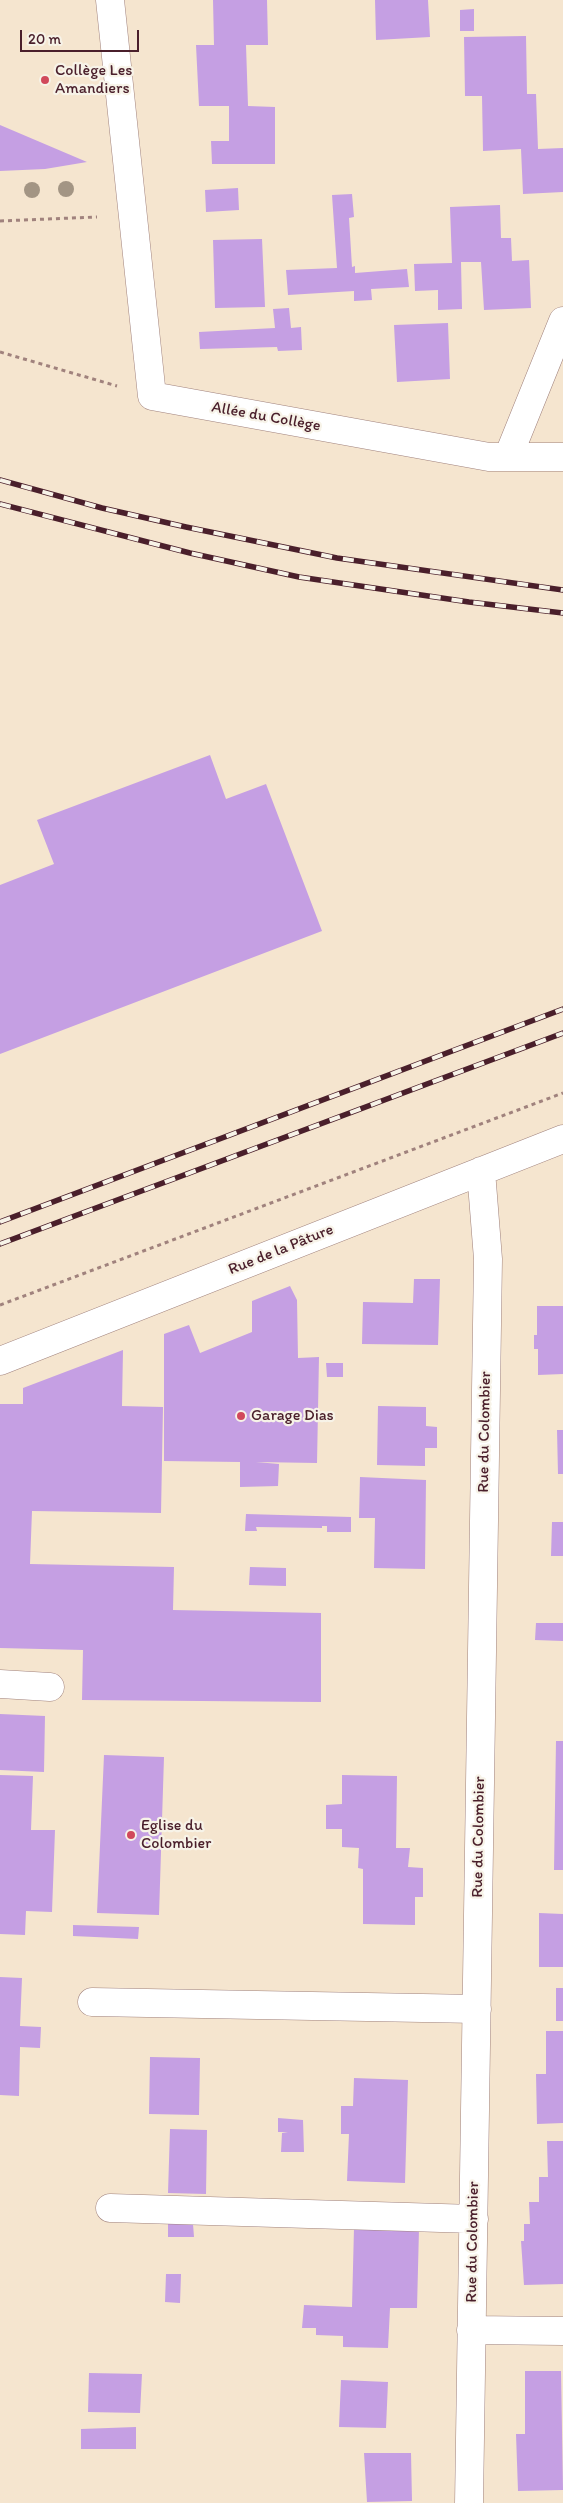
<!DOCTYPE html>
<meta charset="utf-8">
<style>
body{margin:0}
#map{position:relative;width:563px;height:2503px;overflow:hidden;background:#f5e5cf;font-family:Itim,sans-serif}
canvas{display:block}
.scale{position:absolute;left:20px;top:30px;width:119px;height:22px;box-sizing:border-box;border:2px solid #4a1f2b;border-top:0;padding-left:6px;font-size:15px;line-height:18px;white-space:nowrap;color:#4a1f2b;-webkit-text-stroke:4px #f7f3e8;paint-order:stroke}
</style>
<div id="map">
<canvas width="563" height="2503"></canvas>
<div class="scale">20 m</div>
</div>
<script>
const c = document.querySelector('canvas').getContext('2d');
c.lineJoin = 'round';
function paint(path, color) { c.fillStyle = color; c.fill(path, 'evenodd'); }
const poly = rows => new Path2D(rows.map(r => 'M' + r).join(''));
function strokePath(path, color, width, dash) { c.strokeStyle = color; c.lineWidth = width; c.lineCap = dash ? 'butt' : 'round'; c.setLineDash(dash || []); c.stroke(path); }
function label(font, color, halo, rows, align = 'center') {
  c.font = font + ' Itim,sans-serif'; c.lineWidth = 4.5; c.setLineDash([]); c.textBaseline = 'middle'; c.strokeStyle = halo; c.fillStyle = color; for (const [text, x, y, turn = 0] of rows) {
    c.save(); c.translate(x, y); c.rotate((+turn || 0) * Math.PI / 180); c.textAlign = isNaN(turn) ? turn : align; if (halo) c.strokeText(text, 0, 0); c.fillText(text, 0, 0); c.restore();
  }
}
const building = poly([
 [213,0,267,0,268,45,246,45,248,106,275,107,275,164,212,164,211,141,229,141,229,106,199,106,196,45,214,45],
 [375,0,428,0,430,37,376,40],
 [474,9,474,31,460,31,460,10],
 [526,36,527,94,536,94,538,149,563,148,563,192,523,194,521,149,483,151,482,96,465,96,464,37],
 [0,125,87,162,45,169,0,171],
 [238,188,239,210,206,212,205,190],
 [352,194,354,217,349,218,352,267,355,266,355,273,407,269,409,287,371,289,372,300,354,301,354,291,288,295,286,270,337,268,332,195],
 [500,205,501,238,511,238,512,261,529,260,531,308,484,310,481,262,461,262,462,309,438,310,438,290,415,291,414,264,452,263,450,207],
 [262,239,265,307,215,308,213,240],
 [289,308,291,328,301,327,302,350,278,351,277,347,200,349,199,332,275,328,273,309],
 [448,323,450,379,397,382,394,325],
 [210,755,226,799,266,784,322,931,0,1054,0,885,54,864,37,820],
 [414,1279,440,1279,438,1345,362,1344,363,1302,413,1303],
 [290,1286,297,1300,298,1358,319,1357,317,1463,256,1462,279,1464,278,1486,240,1487,240,1462,164,1461,164,1334,189,1325,200,1353,252,1332,252,1301],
 [537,1306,563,1306,563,1374,538,1375,538,1349,534,1349,534,1335,537,1335],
 [123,1350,122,1406,163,1407,161,1513,32,1511,30,1564,174,1567,173,1610,321,1613,321,1702,82,1700,83,1650,0,1648,0,1404,23,1404,23,1388],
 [326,1363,343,1363,343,1377,327,1377],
 [378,1406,426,1407,426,1426,437,1427,437,1448,425,1448,425,1466,377,1465],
 [557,1430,563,1430,563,1474,558,1474],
 [360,1477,426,1480,425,1569,374,1568,375,1518,359,1518],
 [246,1514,351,1517,351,1532,327,1532,327,1526,322,1526,322,1528,256,1527,257,1531,245,1531],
 [552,1522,563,1522,563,1556,551,1556],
 [250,1567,286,1568,286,1586,249,1585],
 [536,1623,563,1623,563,1641,535,1640],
 [0,1714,45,1716,44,1772,0,1770],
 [556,1741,563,1741,563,1870,554,1870],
 [104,1755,164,1757,159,1915,97,1913],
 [0,1775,33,1776,31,1830,55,1830,52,1912,26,1911,25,1935,0,1934],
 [342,1775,397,1776,396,1848,410,1848,408,1867,423,1868,423,1897,415,1897,415,1925,363,1924,363,1869,358,1868,359,1848,342,1847,342,1829,326,1829,326,1805,342,1804],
 [539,1913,563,1914,563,1967,539,1967],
 [73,1925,139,1927,138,1939,73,1936],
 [0,1977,22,1978,20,2026,41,2027,40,2048,20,2047,19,2096,0,2095],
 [556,1988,563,1988,563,2021,556,2021],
 [546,2031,563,2031,563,2123,537,2124,536,2074,546,2074],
 [150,2057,200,2058,199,2115,149,2114],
 [354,2078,408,2080,405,2183,347,2181,349,2134,341,2134,341,2106,353,2106],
 [278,2118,303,2120,304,2152,281,2152,282,2133,288,2132,278,2132],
 [170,2129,207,2130,206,2194,168,2193],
 [547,2141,563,2141,563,2284,524,2285,521,2241,524,2241,524,2224,530,2224,529,2202,539,2202,539,2177,548,2177],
 [168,2223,193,2224,194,2237,168,2237],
 [354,2228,419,2229,417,2308,390,2308,388,2348,343,2347,343,2336,316,2335,316,2328,302,2328,304,2305,352,2307],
 [166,2274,181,2274,180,2303,165,2302],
 [525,2371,561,2371,563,2490,518,2491,516,2434,525,2434],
 [89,2373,142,2374,140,2413,88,2412],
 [341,2380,388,2382,386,2428,339,2427],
 [136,2427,136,2449,81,2449,81,2429],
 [364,2453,411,2453,412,2501,367,2502]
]);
const path = poly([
 [0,221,97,217],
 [0,352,117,386],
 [0,1305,563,1093]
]);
const minor = poly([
 [110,0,152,396,489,457,563,457],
 [508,457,563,321],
 [0,1361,563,1139],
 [0,1684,50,1687],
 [92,2002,477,2009],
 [110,2208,474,2219],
 [471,2330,563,2331],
 [469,2503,488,1259,481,1171]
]);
const rail = poly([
 [0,480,102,508,186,527,337,558,563,590],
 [0,504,190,553,299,577,469,602,563,613],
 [0,1222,563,1009],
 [0,1244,563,1033]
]);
const trees = [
 [66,189],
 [32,190]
];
const markers = [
 [45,80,5,"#d1495b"],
 [241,1416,5,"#d1495b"],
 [131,1835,5,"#d1495b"]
];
const poiNames = [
 ["Collège Les",55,71],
 ["Amandiers",55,89],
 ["Garage Dias",251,1416],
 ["Eglise du",141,1826],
 ["Colombier",141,1844]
];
const streetNames = [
 ["Allée du Collège",266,417,10],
 ["Rue de la Pâture",281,1250,-22],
 ["Rue du Colombier",485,1432,-89],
 ["Rue du Colombier",479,1837,-89],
 ["Rue du Colombier",473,2242,-89]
];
paint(building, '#c59fe3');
strokePath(minor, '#a0827d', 29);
strokePath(path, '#a0827d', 3, [4, 4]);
strokePath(minor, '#fff', 28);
strokePath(rail, '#4a1f2b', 5.5);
strokePath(rail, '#f7f3e8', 4, [11]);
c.fillStyle = '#a39584';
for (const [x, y] of trees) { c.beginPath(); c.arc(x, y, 8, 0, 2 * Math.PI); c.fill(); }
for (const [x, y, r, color] of markers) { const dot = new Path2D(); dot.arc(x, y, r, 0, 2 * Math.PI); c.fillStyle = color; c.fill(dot); strokePath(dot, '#f7f3e8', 2); }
label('16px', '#4a1f2b', '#f7f3e8', poiNames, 'left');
label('16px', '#4a1f2b', '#f7f3e8', streetNames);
</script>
